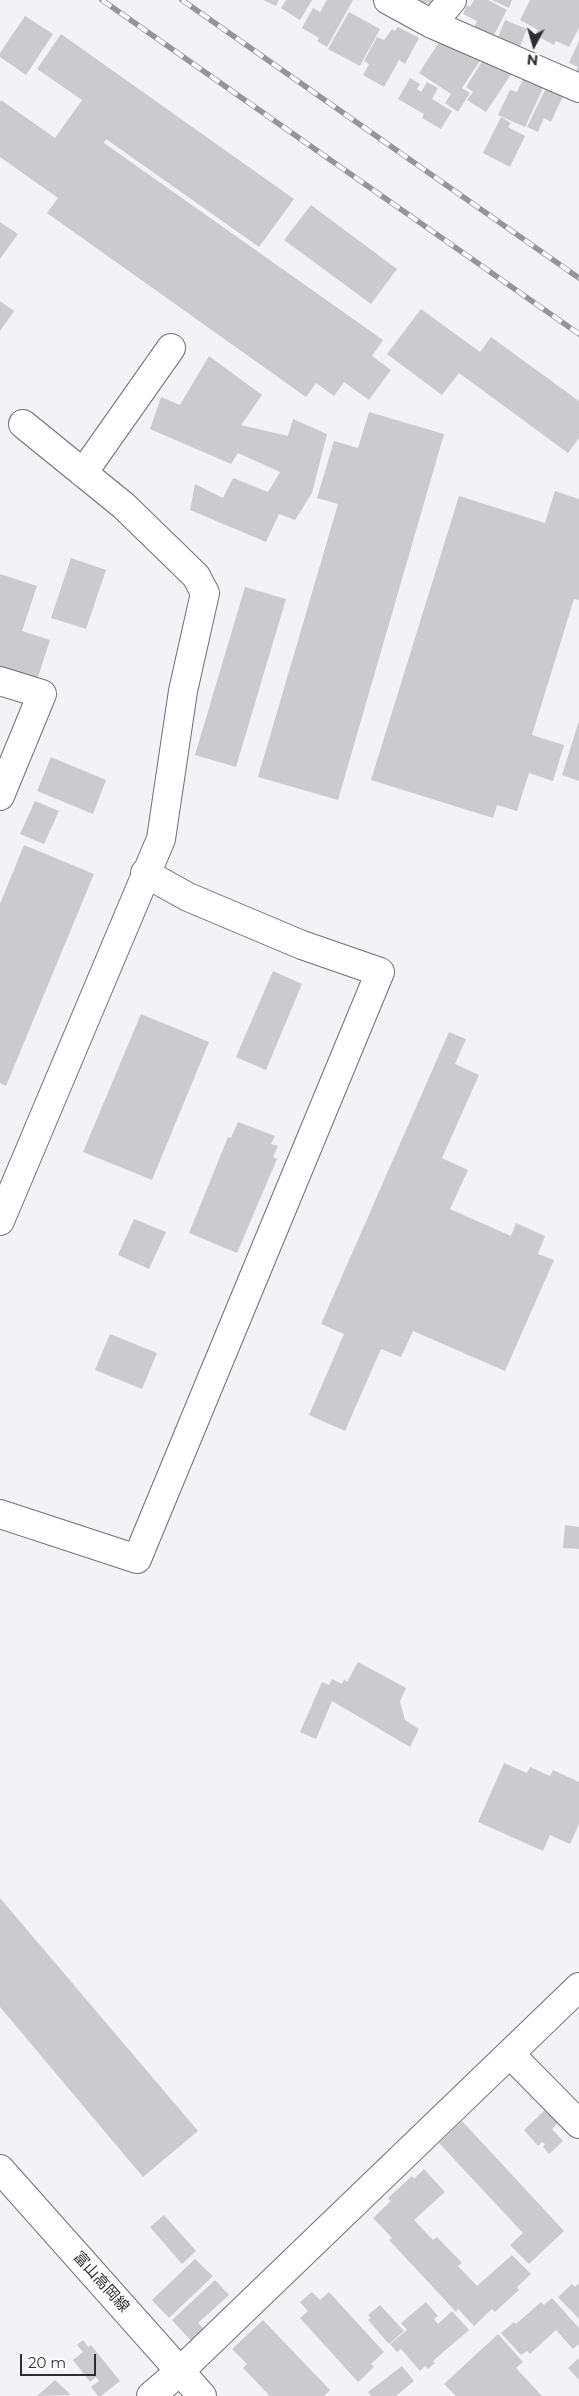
<!DOCTYPE html>
<meta charset="utf-8">
<style>
body{margin:0}
#map{position:relative;width:579px;height:2396px;overflow:hidden;background:#f3f3f7;font-family:Montserrat,sans-serif}
canvas{display:block}
.north{position:absolute;left:509px;top:20px;width:50px;height:50px;-webkit-text-stroke:4px #fff;paint-order:stroke;rotate:186deg;font-size:14px;font-weight:700;line-height:20px;text-align:center;color:#2e2e30}
.north::after{content:'';display:block;margin:auto;width:18px;height:22px;background:#2e2e30;clip-path:polygon(50% 0,100% 100%,50% 72%,0 100%)}
.scale{position:absolute;left:20px;top:2354px;width:76px;height:22px;box-sizing:border-box;border:2px solid #2e2e30;border-top:0;padding-left:6px;font-size:15px;line-height:18px;white-space:nowrap;color:#2e2e30;-webkit-text-stroke:4px #fff;paint-order:stroke}
</style>
<div id="map">
<canvas width="579" height="2396"></canvas>
<div class="north">N</div>
<div class="scale">20 m</div>
</div>
<script>
const c = document.querySelector('canvas').getContext('2d');
c.lineJoin = 'round';
function paint(path, color) { c.fillStyle = color; c.fill(path, 'evenodd'); }
const poly = rows => new Path2D(rows.map(r => 'M' + r).join(''));
function strokePath(path, color, width, dash) { c.strokeStyle = color; c.lineWidth = width; c.lineCap = dash ? 'butt' : 'round'; c.setLineDash(dash || []); c.stroke(path); }
function label(font, color, halo, rows, align = 'center') {
  c.font = font + ' Montserrat,"Noto Sans JP",sans-serif'; c.lineWidth = 5; c.setLineDash([]); c.textBaseline = 'middle'; c.strokeStyle = halo; c.fillStyle = color; for (const [text, x, y, turn = 0] of rows) {
    c.save(); c.translate(x, y); c.rotate((+turn || 0) * Math.PI / 180); c.textAlign = isNaN(turn) ? turn : align; if (halo) c.strokeText(text, 0, 0); c.fillText(text, 0, 0); c.restore();
  }
}
const building = poly([
 [263,0,279,0,276,6],
 [286,0,312,0,300,20,281,8],
 [327,0,353,0,327,47,317,41,319,38,302,28,313,8,320,12],
 [416,0,438,0,432,6,427,2,423,6],
 [474,0,488,0,507,10,492,39,473,29,477,21,463,14,467,5,470,7],
 [492,0,512,0,509,8],
 [530,0,579,0,579,28,569,47,556,41,554,45,535,35,538,30,520,20],
 [349,12,380,29,360,66,328,49],
 [25,16,53,34,26,75,0,57,0,53],
 [505,20,527,29,518,51,496,42],
 [398,27,419,38,405,64,399,60,384,87,363,75,369,64,364,61,377,37,384,40,392,29,395,31],
 [61,34,294,199,259,247,106,139,104,143,383,340,372,356,391,370,369,400,344,382,334,396,316,383,306,397,47,213,58,198,0,157,0,102,1,100,55,138,82,100,37,69],
 [441,39,460,52,462,49,480,61,462,88,470,93,458,112,445,103,451,94,419,73],
 [579,41,579,72,576,71,578,67,569,63],
 [483,60,491,65,493,61,512,73,486,112,467,100,473,92,466,87],
 [525,75,545,84,525,127,498,115,510,90,517,92],
 [410,78,420,84,417,89,421,92,427,82,438,88,432,99,452,111,441,129,422,118,424,114,398,99],
 [547,86,564,94,551,122,544,118,538,132,527,127],
 [501,117,511,123,508,127,525,136,510,167,483,153],
 [311,205,397,269,371,304,284,240],
 [0,222,18,234,0,259],
 [0,301,14,311,0,331],
 [421,309,480,352,491,337,579,401,579,438,568,453,459,373,442,395,387,354],
 [209,356,262,395,241,425,288,436,293,419,327,434,312,493,295,520,279,514,266,542,190,510,195,484,223,498,233,478,268,492,280,472,238,453,231,464,150,429,161,397,180,405],
 [369,412,444,434,338,800,258,777,338,504,317,498,334,441,358,448],
 [555,491,579,499,579,600,574,599,532,735,564,745,553,781,529,773,517,811,497,805,493,818,371,780,459,496,545,523],
 [71,558,106,570,86,629,51,618],
 [0,574,37,586,22,631,50,640,37,680,0,668],
 [245,587,286,599,236,767,195,755],
 [579,721,579,781,562,775],
 [51,757,106,780,93,814,37,791],
 [35,801,59,811,44,844,20,834],
 [24,845,94,874,6,1086,0,1083,0,904],
 [273,971,302,984,266,1070,236,1057],
 [141,1014,209,1042,152,1180,83,1152],
 [449,1032,466,1039,455,1064,479,1075,442,1158,468,1170,450,1209,511,1236,516,1223,545,1236,538,1254,554,1260,505,1371,413,1331,401,1357,381,1349,345,1431,309,1415,344,1334,321,1324],
 [238,1122,275,1136,271,1144,278,1146,273,1157,277,1159,237,1253,189,1233,228,1137,231,1138],
 [134,1219,166,1232,149,1269,118,1255],
 [110,1334,157,1353,142,1389,95,1370],
 [565,1525,579,1527,579,1549,563,1548],
 [358,1662,406,1688,400,1701,405,1720,419,1729,410,1747,332,1701,316,1739,300,1732,322,1682,329,1685,332,1679,342,1684,344,1679,347,1682],
 [504,1763,527,1773,530,1767,550,1776,553,1770,579,1782,579,1824,570,1844,550,1835,543,1851,478,1822],
 [0,1898,198,2131,143,2177,0,2007],
 [549,2106,561,2120,552,2129,563,2141,549,2154,543,2147,545,2144,542,2142,538,2146,524,2130],
 [462,2121,564,2231,529,2264,510,2245,523,2233,439,2143],
 [424,2169,445,2192,414,2220,433,2240,437,2237,462,2263,458,2266,477,2286,512,2255,531,2274,517,2287,519,2290,495,2312,492,2309,474,2326,458,2309,456,2312,389,2240,392,2238,373,2218,391,2201,388,2198,412,2176,414,2179],
 [164,2215,196,2251,182,2264,150,2227],
 [195,2259,213,2276,169,2318,152,2300],
 [215,2280,229,2295,198,2323,204,2329,191,2341,172,2320],
 [579,2283,579,2319,558,2297,572,2284,575,2287],
 [312,2292,320,2300,329,2292,384,2352,371,2364,374,2367,358,2382,300,2318,308,2311,300,2302],
 [552,2298,579,2328,579,2344,573,2349,556,2330,530,2354,527,2351,521,2355,501,2333,514,2322,516,2324,541,2302,544,2305],
 [426,2302,438,2316,434,2319,438,2324,452,2311,469,2330,433,2361,435,2363,428,2369,425,2366,420,2371,401,2349,397,2352,390,2344,407,2330,401,2323],
 [380,2305,404,2331,389,2344,368,2320,371,2318,368,2315],
 [263,2320,330,2390,324,2396,267,2396,269,2395,243,2368,247,2364,232,2349],
 [498,2334,523,2362,516,2368,542,2396,456,2396,444,2384],
 [83,2340,88,2347,91,2345,120,2381,101,2396,98,2396,91,2387,99,2381,96,2377,90,2382,73,2360,83,2352,77,2345],
 [579,2358,579,2380,568,2368],
 [402,2366,414,2381,396,2396,371,2396,368,2392],
 [55,2380,71,2395,37,2396]
]);
const street = poly([
 [388,0,432,24,579,88],
 [432,24,452,0],
 [83,473,171,348],
 [0,681,42,694,0,796],
 [0,1221,161,839,183,691,205,593,196,576,124,506,23,424],
 [0,1514,137,1559,380,972,302,945,188,897,145,873],
 [510,2054,579,2124],
 [179,2372,579,1987]
]);
const secondary = poly([
 [151,2396,179,2372]
]);
const primary = poly([
 [0,2169,202,2396]
]);
const rail = poly([
 [102,0,579,334],
 [182,0,579,278]
]);
const streetNames = [
 ["富山高岡線",101,2282,48]
];
paint(building, '#cbcbcf');
strokePath(street, '#6f6f73', 30);
strokePath(secondary, '#6f6f73', 30);
strokePath(primary, '#6f6f73', 30);
strokePath(street, '#fff', 28);
strokePath(secondary, '#fff', 28);
strokePath(primary, '#fff', 28);
strokePath(rail, '#959598', 5.5);
strokePath(rail, '#fff', 4, [11]);
label('15px', '#2e2e30', '#fff', streetNames);
</script>
